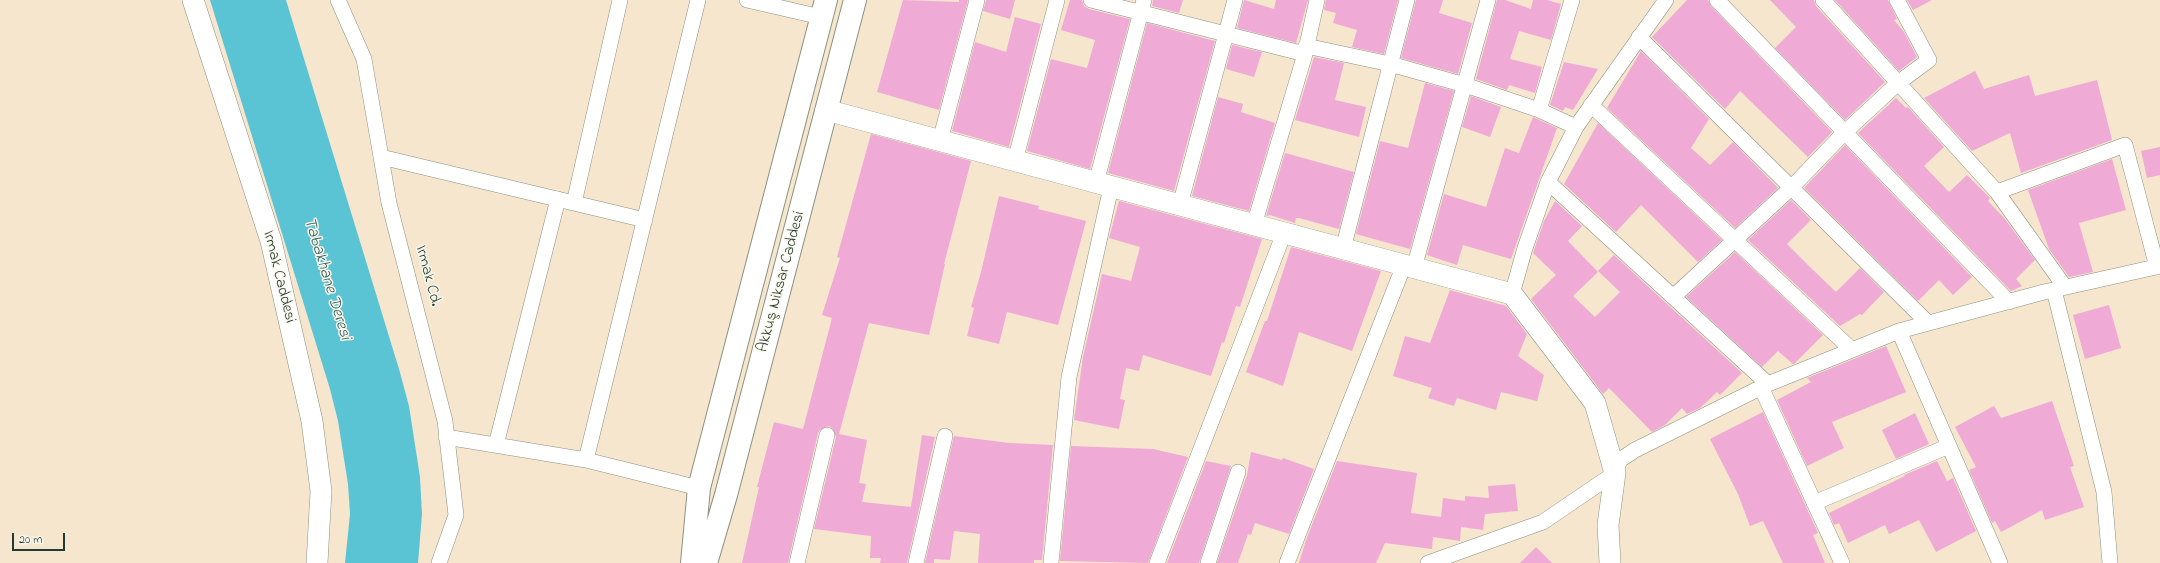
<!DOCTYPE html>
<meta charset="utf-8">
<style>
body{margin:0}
#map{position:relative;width:2160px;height:563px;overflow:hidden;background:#f6e6ce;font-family:"Indie Flower",sans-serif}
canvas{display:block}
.scale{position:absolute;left:12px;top:533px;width:53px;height:18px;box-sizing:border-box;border:2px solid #1f3d34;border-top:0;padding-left:5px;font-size:12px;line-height:14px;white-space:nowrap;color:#1f3d34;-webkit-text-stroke:3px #fbf7ec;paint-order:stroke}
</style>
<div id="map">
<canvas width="2160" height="563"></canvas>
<div class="scale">20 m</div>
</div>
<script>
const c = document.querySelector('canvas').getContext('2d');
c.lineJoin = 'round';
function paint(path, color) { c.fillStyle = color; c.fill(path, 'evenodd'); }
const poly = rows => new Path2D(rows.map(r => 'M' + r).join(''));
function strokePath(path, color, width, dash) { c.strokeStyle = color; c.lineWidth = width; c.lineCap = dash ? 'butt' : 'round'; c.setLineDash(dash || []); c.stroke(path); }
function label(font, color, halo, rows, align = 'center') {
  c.font = font + ' "Indie Flower",sans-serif'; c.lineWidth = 3; c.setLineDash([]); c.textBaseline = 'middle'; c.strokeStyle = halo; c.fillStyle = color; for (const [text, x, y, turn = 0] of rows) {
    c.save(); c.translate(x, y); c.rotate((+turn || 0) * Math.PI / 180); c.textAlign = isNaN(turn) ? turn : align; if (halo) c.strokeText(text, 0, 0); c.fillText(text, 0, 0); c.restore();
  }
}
const water = poly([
 [210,0,286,0,399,369,409,406,420,477,422,514,418,563,345,563,350,514,348,484,338,421,330,389]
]);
const building = poly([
 [903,0,959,2,959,0,968,0,939,110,877,92],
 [986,0,1015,0,1010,19,983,11],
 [1070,0,1082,0,1084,6,1089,9,1130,19,1090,169,1027,151,1051,59,1087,68,1095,40,1061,30],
 [1153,0,1183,0,1179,13,1152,6],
 [1244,0,1274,9,1276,0,1308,0,1296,43,1237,28],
 [1326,0,1398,0,1384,54,1352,47,1357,30,1333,23,1336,13,1324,10],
 [1416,0,1443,0,1439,13,1472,23,1458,74,1401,58],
 [1497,0,1505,0,1531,9,1533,0,1547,0,1561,4,1551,40,1519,31,1510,59,1542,67,1535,93,1509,85,1507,90,1476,79],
 [1687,0,1708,0,1711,6,1832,132,1808,157,1740,91,1725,109,1652,37],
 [1770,0,1814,0,1816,6,1885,82,1845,120,1775,48,1796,27],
 [1835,0,1888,0,1897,19,1894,20,1904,32,1917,57,1899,71],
 [1907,0,1932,0,1913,10],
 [1015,17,1041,24,1009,147,952,131,975,42,1006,52],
 [1147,23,1215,41,1174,191,1108,173],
 [1232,45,1262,52,1254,77,1226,69],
 [1641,51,1709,119,1691,148,1710,165,1733,142,1778,188,1735,228,1607,108],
 [1314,57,1344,63,1335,100,1366,107,1359,137,1295,120],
 [1564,62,1598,69,1573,110,1565,107,1563,111,1550,105],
 [1975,71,1984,89,2029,75,2035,96,2097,80,2112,140,2021,173,2010,133,1972,151,1924,98],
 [1425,83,1454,91,1410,249,1356,234,1380,141,1408,148],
 [1471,96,1501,107,1490,137,1462,127],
 [1218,97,1243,104,1241,112,1275,123,1249,211,1192,196],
 [1896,98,1906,108,1908,107,1944,147,1924,166,1949,192,1967,175,1990,198,1988,201,2005,219,2035,260,2016,279,2022,286,2011,291,1858,133],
 [1533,117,1557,128,1511,259,1463,245,1457,265,1427,255,1444,194,1486,207,1505,148,1519,153],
 [1598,123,1722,240,1698,262,1641,205,1616,232,1564,184],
 [871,134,971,161,944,264,945,264,929,335,869,323,839,434,867,440,859,483,866,484,862,502,911,507,922,435,935,437,907,563,880,563,881,558,870,558,871,536,814,529,836,437,833,429,829,426,821,429,818,433,788,563,742,563,759,487,757,487,774,422,803,429,832,318,822,315,840,258,837,257],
 [1845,145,1972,277,1953,295,1939,280,1918,301,1804,188],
 [2160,147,2160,175,2147,178,2141,151],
 [1285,153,1354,172,1339,229,1299,218,1296,218,1295,223,1270,215,1266,216],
 [2112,159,2126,210,2079,223,2093,272,2069,277,2049,249,2028,190],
 [999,196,1039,206,1038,209,1086,221,1058,325,1007,312,999,344,967,336,974,308,971,307,981,272],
 [1791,200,1811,220,1787,244,1809,266,1836,292,1860,268,1884,292,1862,315,1860,314,1840,326,1748,240],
 [1119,201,1262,239,1240,307,1236,306,1224,343,1222,342,1211,376,1143,355,1139,371,1126,368,1120,399,1125,400,1119,429,1074,420,1083,357,1102,274,1131,281,1140,247,1109,238],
 [1555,201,1582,226,1568,241,1598,272,1573,296,1595,317,1620,292,1598,271,1614,255,1742,373,1720,395,1717,392,1700,408,1687,414,1682,408,1665,425,1652,432,1609,388,1603,394,1531,299,1556,275,1533,253,1544,221],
 [1291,247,1381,271,1352,351,1299,332,1283,386,1246,372,1265,321,1267,321],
 [1735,252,1823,335,1794,364,1793,364,1778,351,1762,367,1686,297],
 [1450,290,1506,306,1527,334,1518,356,1544,375,1537,401,1501,392,1496,410,1457,398,1454,406,1428,398,1432,388,1393,376,1405,336,1430,343],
 [2109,305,2121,348,2085,359,2073,315],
 [1886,346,1906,392,1832,422,1844,448,1807,466,1777,400,1811,382,1807,378],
 [2052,401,2074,466,2070,467,2084,507,2045,520,2042,510,2001,532,1995,521,1992,523,1969,470,1976,467,1955,427,1994,406,2001,418],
 [1763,412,1818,533,1813,535,1825,563,1783,563,1763,521,1750,526,1738,494,1710,439],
 [1915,413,1929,444,1896,459,1882,430],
 [954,436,1009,443,1053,445,1042,560,1034,560,1034,563,978,563,980,534,954,531,950,560,934,559,934,563,925,563],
 [1071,446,1153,449,1188,457,1148,563,1060,561],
 [1251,452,1282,460,1283,458,1314,469,1289,534,1255,523,1251,535,1248,534,1238,563,1217,563,1247,475],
 [1206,461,1231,466,1199,563,1167,563],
 [1337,461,1417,473,1411,513,1441,517,1443,498,1465,501,1465,496,1489,498,1488,486,1515,484,1518,511,1485,514,1483,530,1461,527,1460,541,1433,537,1432,549,1385,543,1376,563,1299,563,1306,540],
 [1937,461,1947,481,1953,478,1976,531,1936,552,1919,520,1889,534,1885,525,1848,543,1839,523,1834,525,1829,513,1905,476,1904,475],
 [1536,547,1552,563,1520,563]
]);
const street = poly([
 [338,0,364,59,389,203,445,421,456,515,439,563],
 [747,0,821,17],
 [1091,0,1305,54],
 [1717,0,2009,302],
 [1823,0,1997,192,2065,287],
 [1639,37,1928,323],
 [1306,46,1390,64,1465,85,1539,110,1576,127],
 [1591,105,1852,350],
 [1539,110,1572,0],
 [940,141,977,0],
 [381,157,645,220],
 [1015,161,1057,0],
 [1548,182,1768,384],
 [1096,183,1144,0],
 [1997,192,2125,145,2157,267],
 [574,203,620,0],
 [1180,205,1235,0],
 [1254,225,1305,54,1317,0],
 [1343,249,1407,0],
 [1414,268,1488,0],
 [2054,290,2104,492,2110,563],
 [1512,294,1525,248,1548,182,1576,127,1666,0],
 [1673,297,1791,188,1844,133,1898,83,1929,60,1897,0],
 [1899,331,2000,563],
 [1761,387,1842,563],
 [446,437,586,460,699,488],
 [496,445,558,199],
 [586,460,698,0],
 [1814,503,1949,446],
 [797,563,827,435],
 [916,563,945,436],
 [1051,563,1069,377,1111,187],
 [1157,563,1284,233],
 [1208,563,1238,472],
 [1287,563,1404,265],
 [1428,563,1543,522,1615,473,1620,460,1635,450,1768,384,1899,331,2044,292,2160,266]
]);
const secondary = poly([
 [193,0,271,241,312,421,321,491,317,563],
 [826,110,1512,294,1595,403,1615,473,1608,525,1610,563]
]);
const primary = poly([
 [692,563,699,488,826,0],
 [706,563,726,495,855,0]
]);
const streetNames = [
 ["Irmak Cd.",427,276,75],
 ["Irmak Caddesi",278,277,76],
 ["Akkuş Niksar Caddesi",782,282,-75]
];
const waterNames = [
 ["Tabakhane Deresi",326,279,73]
];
paint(water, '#5ac4d5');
paint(building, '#efaad5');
strokePath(street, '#8a9281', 16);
strokePath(secondary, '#8a9281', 22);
strokePath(primary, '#8a9281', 24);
strokePath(street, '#fff', 15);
strokePath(secondary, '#fff', 21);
strokePath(primary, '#fff', 22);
label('16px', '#1f3d34', '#fbf7ec', streetNames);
label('italic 17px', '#2e5f5c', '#fbf7ec', waterNames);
</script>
